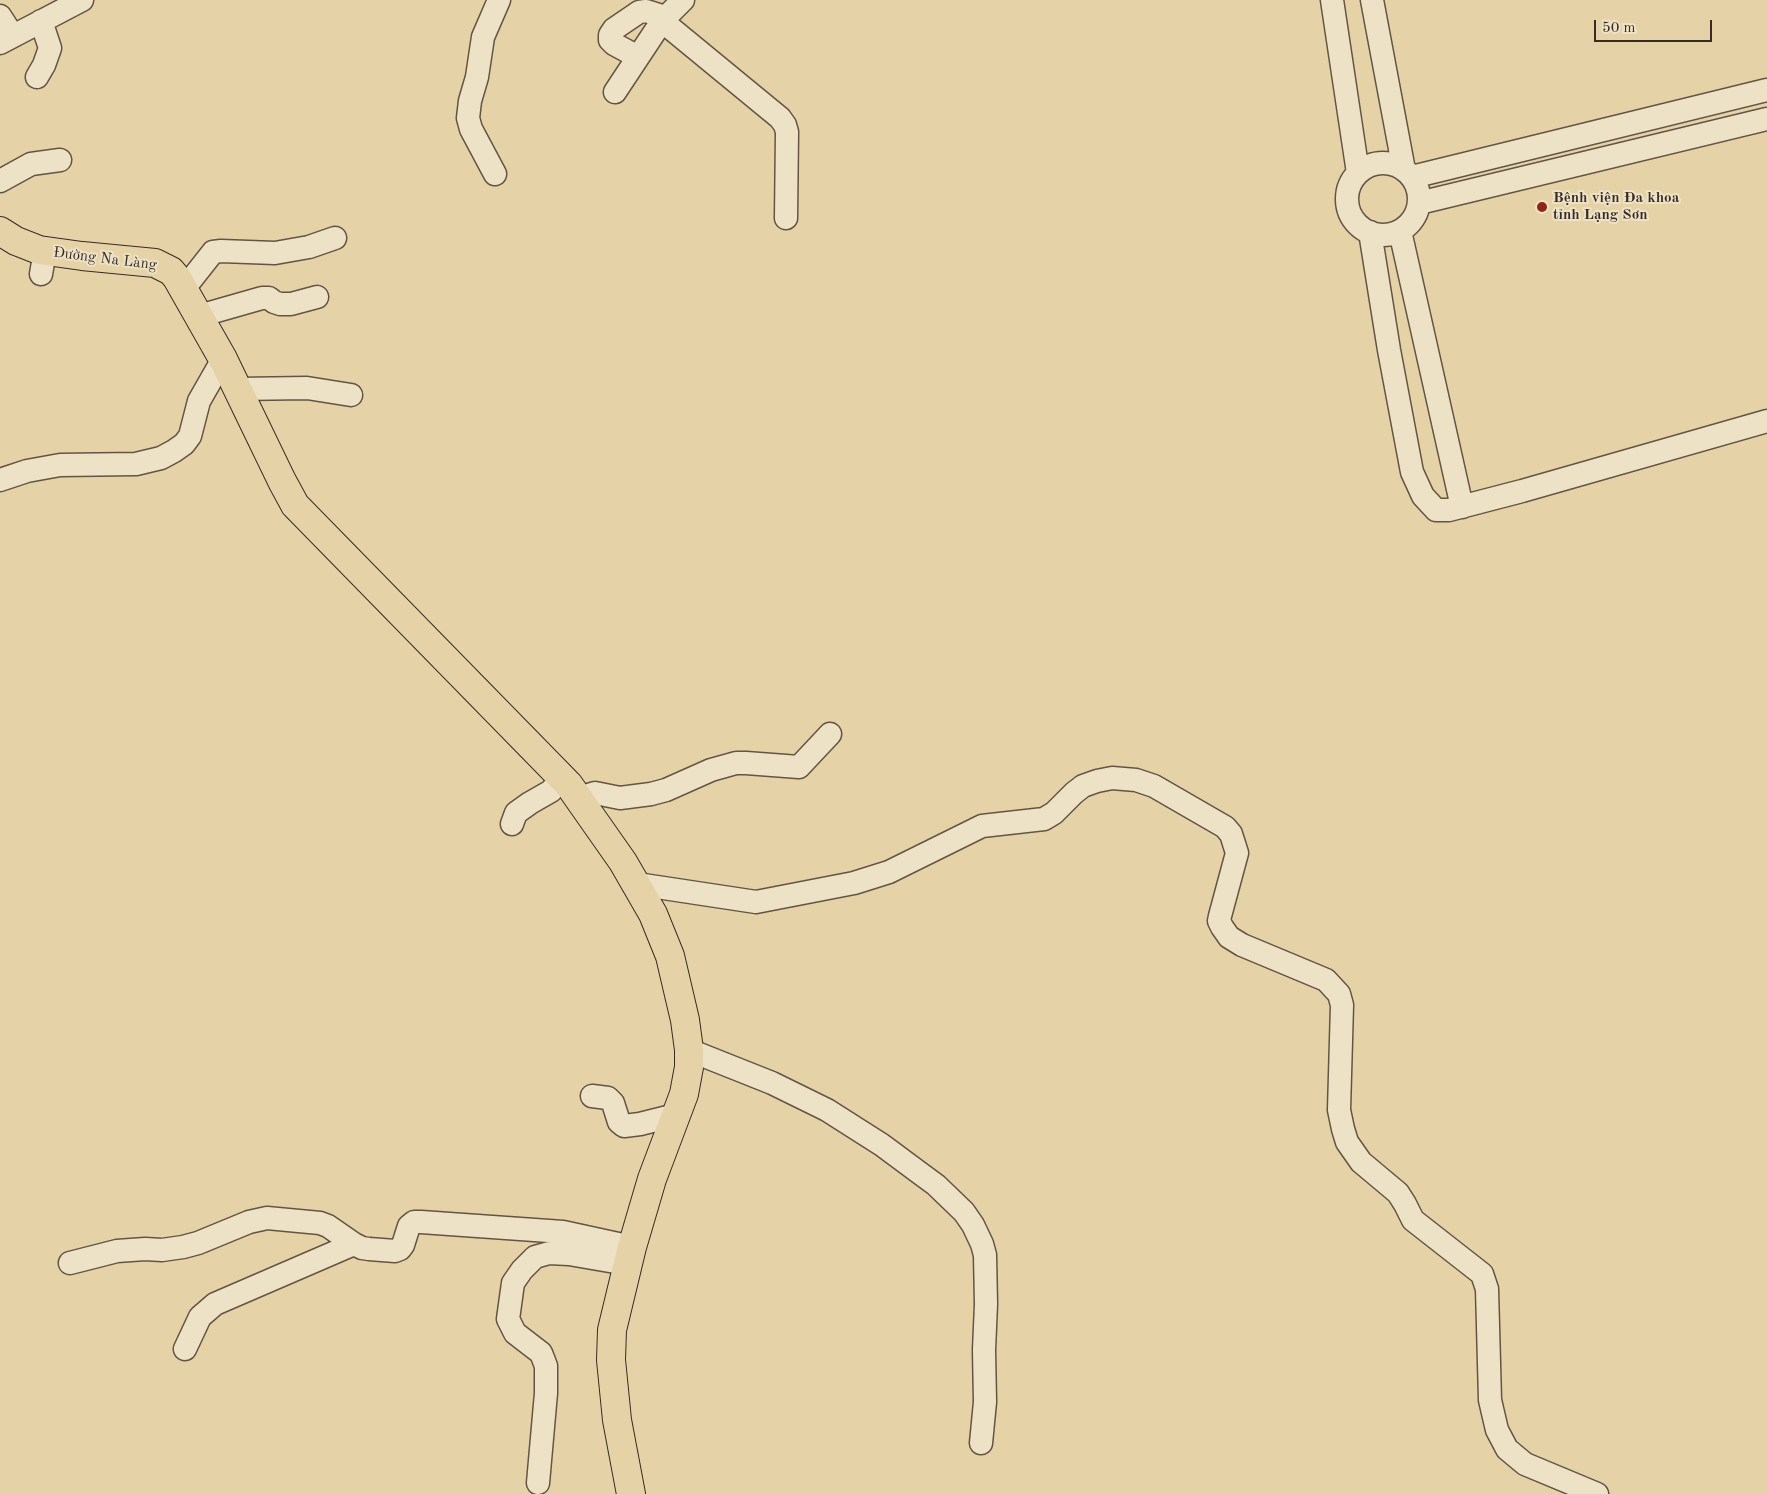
<!DOCTYPE html>
<meta charset="utf-8">
<style>
body{margin:0}
#map{position:relative;width:1767px;height:1494px;overflow:hidden;background:#e5d3a7;font-family:"Old Standard TT",serif}
canvas{display:block}
.scale{position:absolute;left:1594px;top:20px;width:118px;height:22px;box-sizing:border-box;border:2px solid #382b24;border-top:0;padding-left:6px;font-size:15px;line-height:18px;white-space:nowrap;color:#382b24;-webkit-text-stroke:4px #eee2c6;paint-order:stroke}
</style>
<div id="map">
<canvas width="1767" height="1494"></canvas>
<div class="scale">50 m</div>
</div>
<script>
const c = document.querySelector('canvas').getContext('2d');
c.lineJoin = 'round';
const poly = rows => new Path2D(rows.map(r => 'M' + r).join(''));
function strokePath(path, color, width, dash) { c.strokeStyle = color; c.lineWidth = width; c.lineCap = dash ? 'butt' : 'round'; c.setLineDash(dash || []); c.stroke(path); }
function label(font, color, halo, rows, align = 'center') {
  c.font = font + ' "Old Standard TT",serif'; c.lineWidth = 4; c.setLineDash([]); c.textBaseline = 'middle'; c.strokeStyle = halo; c.fillStyle = color; for (const [text, x, y, turn = 0] of rows) {
    c.save(); c.translate(x, y); c.rotate((+turn || 0) * Math.PI / 180); c.textAlign = isNaN(turn) ? turn : align; if (halo) c.strokeText(text, 0, 0); c.fillText(text, 0, 0); c.restore();
  }
}
const minor = poly([
 [1332,0,1358,173],
 [1372,0,1404,170],
 [0,16,13,36],
 [662,21,780,118,785,125,787,132,786,218],
 [0,43,82,0],
 [638,57,614,44,610,40,610,35,614,29,639,12,646,11,665,17],
 [37,77,44,65,50,48,41,21],
 [615,92,662,21,683,0],
 '1347 199a36 36 0 1 1 72 0a36 36 0 1 1-72 0Z',
 [495,174,471,129,468,118,470,101,477,77,483,37,499,0],
 [1412,177,1767,90],
 [0,181,31,164,60,160],
 [1419,203,1767,119],
 [1400,231,1462,507],
 [1370,232,1389,350,1412,472,1423,496,1436,510,1449,510,1522,491,1767,421],
 [41,274,45,251],
 [183,290,213,252,221,251,275,253,309,247,335,238],
 [199,316,262,298,269,298,274,302,280,304,291,304,317,297],
 [238,389,307,388,351,395],
 [0,480,27,471,60,465,136,464,161,458,174,451,184,444,190,436,199,401,223,359],
 [579,798,595,793,620,798,651,794,666,790,711,770,736,763,746,763,799,767,830,734],
 [512,824,516,813,530,803,551,791,561,778],
 [637,884,756,902,854,883,889,872,982,826,1044,819,1054,813,1074,793,1083,786,1097,781,1112,778,1136,780,1154,786,1225,827,1231,834,1237,853,1220,916,1219,921,1222,927,1229,937,1242,945,1326,980,1339,994,1342,1005,1339,1110,1343,1129,1347,1142,1361,1162,1398,1193,1405,1204,1413,1220,1482,1274,1487,1289,1490,1400,1497,1430,1507,1449,1525,1464,1597,1494],
 [689,1050,772,1083,827,1110,882,1145,917,1171,936,1185,964,1212,973,1225,982,1244,985,1255,986,1304,984,1350,985,1402,981,1443],
 [592,1096,608,1098,613,1103,619,1122,624,1126,640,1124,676,1115],
 [70,1263,117,1251,145,1249,162,1250,183,1247,198,1243,249,1222,267,1218,320,1223,328,1226,354,1244,362,1248,369,1249,395,1251,400,1249,403,1245,409,1226,414,1222,421,1222,563,1232,632,1247],
 [185,1349,200,1317,215,1304,354,1244],
 [538,1483,546,1393,546,1366,541,1353,515,1333,508,1319,513,1283,522,1270,535,1257,549,1253,569,1254,627,1264]
]);
const major = poly([
 [0,231,16,241,39,250,82,256,155,263,171,271,177,278,223,359,282,481,295,505,569,785,623,862,653,914,670,956,685,1020,689,1050,689,1067,684,1094,652,1179,632,1247,612,1330,611,1360,617,1420,631,1494]
]);
const markers = [
 [1542,207,6,"#8f2418"]
];
const poiNames = [
 ["Bệnh viện Đa khoa",1553,198],
 ["tỉnh Lạng Sơn",1553,215]
];
const streetNames = [
 ["Đường Na Làng",105,259,7]
];
strokePath(minor, '#635545', 25);
strokePath(major, '#382b24', 30);
strokePath(minor, '#eee2c6', 22);
strokePath(major, '#e5d3a7', 28);
for (const [x, y, r, color] of markers) { const dot = new Path2D(); dot.arc(x, y, r, 0, 2 * Math.PI); c.fillStyle = color; c.fill(dot); strokePath(dot, '#eee2c6', 2); }
label('bold 15px', '#382b24', '#eee2c6', poiNames, 'left');
label('15px', '#382b24', '#eee2c6', streetNames);
</script>
